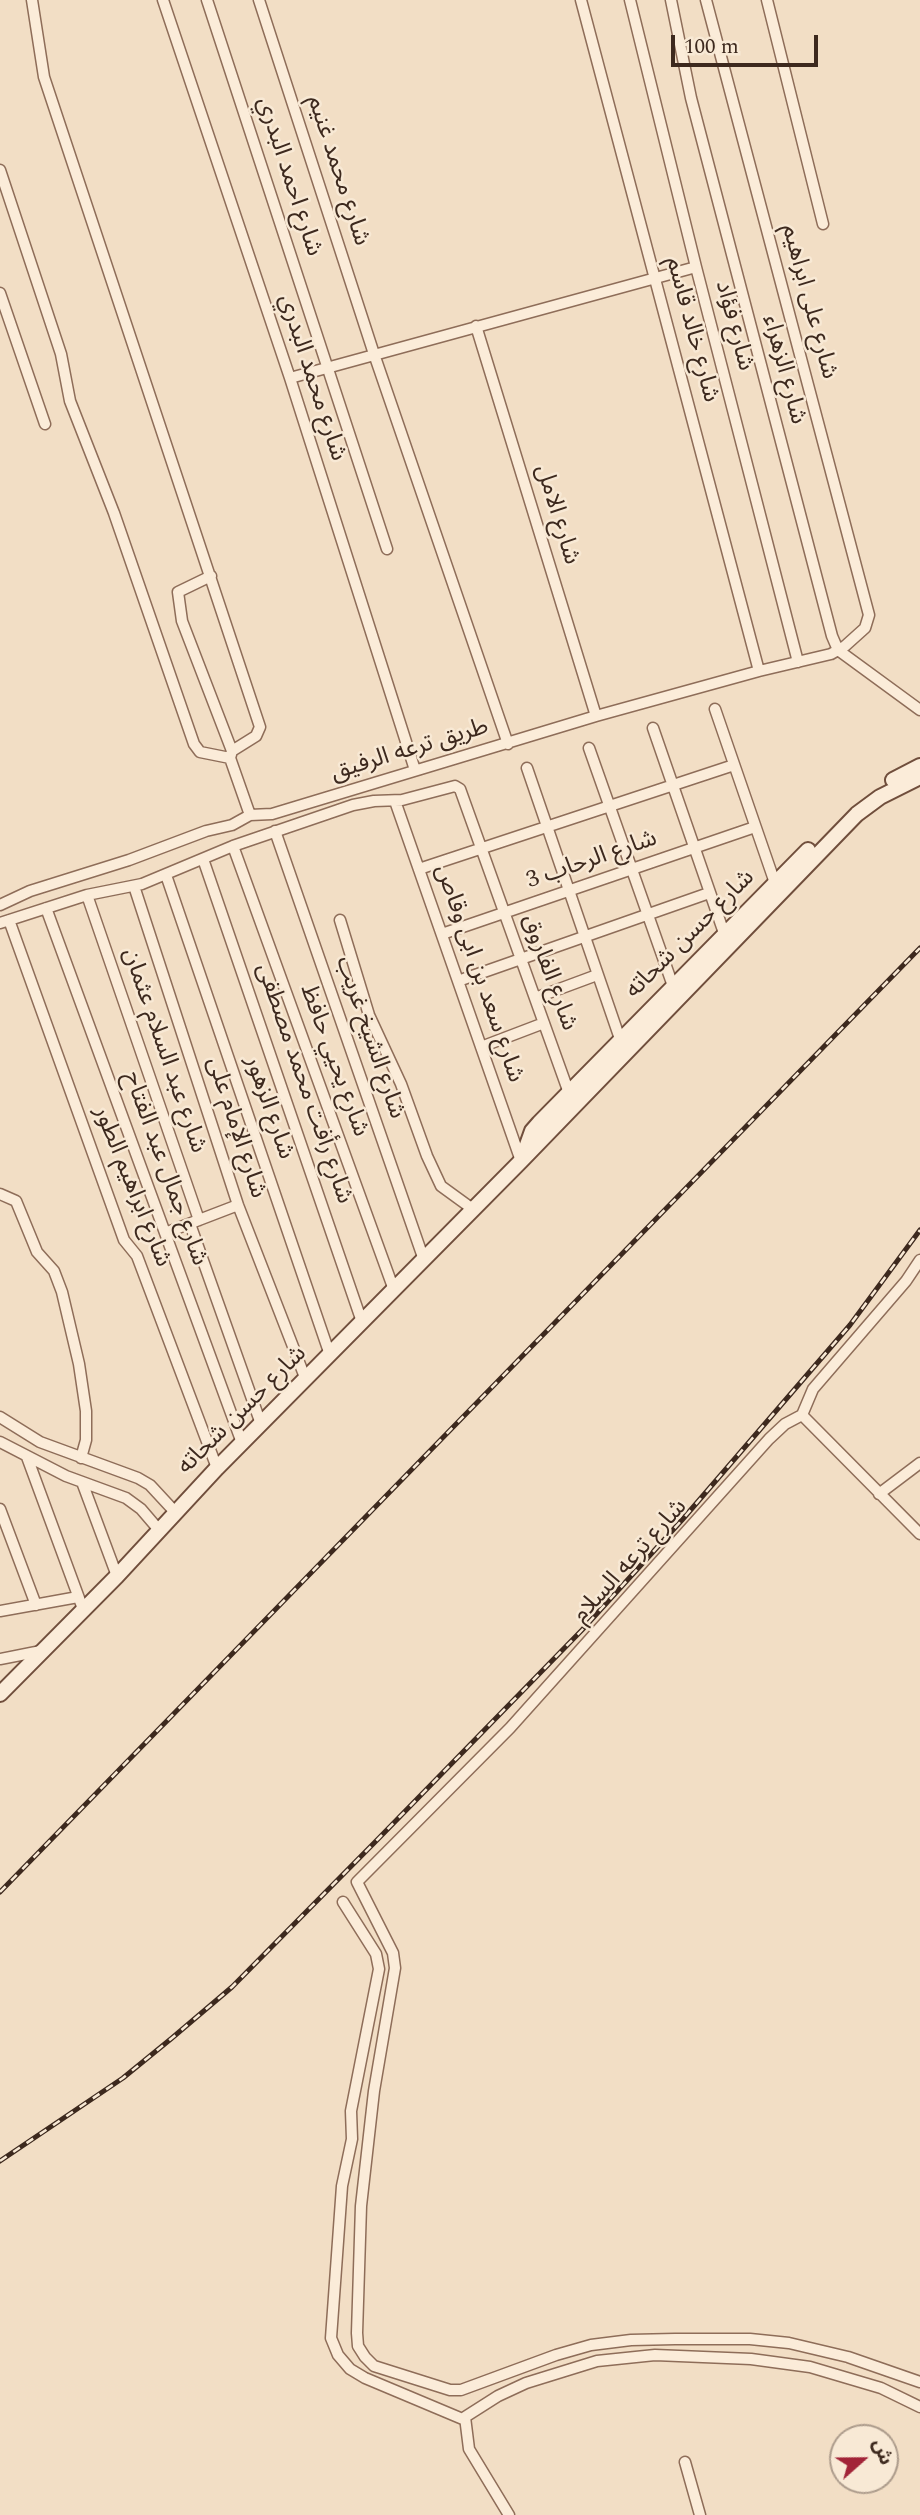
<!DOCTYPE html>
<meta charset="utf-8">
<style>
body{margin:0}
#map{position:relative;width:920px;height:2515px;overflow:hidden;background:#f2dec5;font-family:Spectral,"Noto Sans Arabic",serif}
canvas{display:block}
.north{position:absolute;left:829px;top:2424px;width:70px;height:70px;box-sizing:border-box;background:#f8e9d5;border:2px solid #ad9c8c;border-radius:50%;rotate:69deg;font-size:19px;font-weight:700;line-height:28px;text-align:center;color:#3d291e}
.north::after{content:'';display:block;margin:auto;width:24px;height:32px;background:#a22438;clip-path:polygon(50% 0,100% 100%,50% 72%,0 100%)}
.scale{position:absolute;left:671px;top:35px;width:147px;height:32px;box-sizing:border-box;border:4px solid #3d291e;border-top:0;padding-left:9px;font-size:21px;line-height:24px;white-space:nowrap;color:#3d291e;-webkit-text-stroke:5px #f8e9d5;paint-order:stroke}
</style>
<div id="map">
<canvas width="920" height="2515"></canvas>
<div class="north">ش</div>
<div class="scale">100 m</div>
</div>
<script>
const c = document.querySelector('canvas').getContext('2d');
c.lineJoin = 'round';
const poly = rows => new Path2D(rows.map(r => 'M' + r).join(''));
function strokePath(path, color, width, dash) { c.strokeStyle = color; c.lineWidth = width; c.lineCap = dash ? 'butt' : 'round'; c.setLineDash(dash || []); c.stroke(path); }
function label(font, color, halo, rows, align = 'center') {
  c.font = font + ' Spectral,"Noto Sans Arabic",serif'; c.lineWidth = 5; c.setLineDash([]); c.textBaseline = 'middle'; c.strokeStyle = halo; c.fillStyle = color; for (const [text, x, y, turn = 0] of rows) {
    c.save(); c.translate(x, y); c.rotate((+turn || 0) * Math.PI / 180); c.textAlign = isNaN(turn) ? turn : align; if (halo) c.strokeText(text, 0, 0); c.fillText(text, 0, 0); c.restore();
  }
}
const street = poly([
 [32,0,44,77,260,727,256,736,232,751,230,758,250,815],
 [163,0,290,378,415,770],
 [207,0,387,549],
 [259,0,374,354,508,744],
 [581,0,759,671],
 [630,0,696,267,798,662],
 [671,0,691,98,832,636,838,650,920,710],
 [767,0,823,224],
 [0,170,61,354,70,401,114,513,194,744,200,752,230,758],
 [0,293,45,424],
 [476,326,596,716],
 [290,378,696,267],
 [211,576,178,592,182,621,232,751],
 [715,709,775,883],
 [653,728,724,933],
 [589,748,673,986],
 [527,768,620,1039],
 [395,801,521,1161],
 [275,831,424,1260],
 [233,846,394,1290],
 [203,859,362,1322],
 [419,869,734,765],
 [166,875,330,1355],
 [134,886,238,1205,306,1380],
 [87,895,199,1220],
 [0,905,30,891,129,860,206,831,232,825,250,815,272,814,596,716,759,671,831,654,845,646,865,628,869,615,706,0],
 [46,908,242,1443],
 [9,920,124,1240,137,1256,217,1468],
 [340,920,369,1015,401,1084,427,1156,441,1186,474,1210],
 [0,923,87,895,142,884,233,846,353,805,374,801,402,800,455,786,460,789,569,1093],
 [442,934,755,827],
 [458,981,709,893],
 [535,998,597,975],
 [481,1047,544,1023],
 [0,1194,16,1201,37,1252,54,1271,62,1292,79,1364,86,1411,86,1440,81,1458],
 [190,1224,261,1424],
 [165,1233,238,1205],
 [920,1260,906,1281,813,1389,802,1415,785,1424,769,1439,510,1728,357,1882,393,1953,395,1968,374,2091,361,2206,357,2333,358,2346,365,2357,374,2366,450,2390,461,2390,556,2355,591,2345,631,2340,675,2339,750,2339,789,2343,848,2357,920,2382],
 [802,1415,920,1534],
 [0,1417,40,1442,138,1478,150,1485,175,1512],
 [0,1442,66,1476,126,1498,141,1509,159,1530],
 [27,1457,83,1609],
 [82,1482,117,1576],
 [879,1494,920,1463],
 [0,1509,36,1605],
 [0,1611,78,1597],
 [0,1659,41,1651],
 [343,1902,376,1954,379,1969,351,2111,352,2139,342,2186,331,2338,338,2355,350,2369,365,2378,465,2420],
 [685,2462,700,2515],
 [509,2515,469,2449,465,2417,498,2396,526,2383,597,2361,655,2355,751,2359,810,2367,881,2388,920,2407]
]);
const secondary = poly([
 [893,780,920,766],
 [523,1156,532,1131,539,1123,808,850],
 [0,1694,117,1576,217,1468,521,1161,857,814,880,797,920,777]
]);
const rail = poly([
 [0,1892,920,948],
 [0,2161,123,2078,172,2038,232,1987,379,1838,582,1630,682,1520,850,1325,920,1230]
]);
const streetNames = [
 ["شارع محمد غنيم",337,171,72],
 ["شارع احمد البدري",288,177,72],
 ["شارع على ابراهيم",808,302,75],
 ["شارع فؤاد",733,326,75],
 ["شارع خالد قاسم",691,330,75],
 ["شارع الزهراء",783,370,75],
 ["شارع محمد البدري",311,378,72],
 ["شارع الامل",556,515,73],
 ["طريق ترعه الرفيق",410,751,-17],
 ["شارع الرحاب 3",592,861,-19],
 ["شارع حسن شحاته",691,935,-45],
 ["شارع الفاروق",548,973,70],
 ["شارع سعد بن ابى وقاص",478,974,71],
 ["شارع الشيخ غريب",369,1038,71],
 ["شارع عبد السلام عثمان",163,1051,71],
 ["شارع يحيي حافظ",333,1061,70],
 ["شارع رأفت محمد مصطفى",303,1084,71],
 ["شارع الزهور",268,1108,71],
 ["شارع الإمام على",235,1128,72],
 ["شارع جمال عبد الفتاح",164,1169,70],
 ["شارع ابراهيم الطور",131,1187,68],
 ["شارع حسن شحاته",243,1411,-45],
 ["شارع ترعه السلام",631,1562,-48]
];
strokePath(street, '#8e6d59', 13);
strokePath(secondary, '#704e3c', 18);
strokePath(street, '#fbecd9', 10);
strokePath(secondary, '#fbecd9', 14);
strokePath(rail, '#3d291e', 5);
strokePath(rail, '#f8e9d5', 2.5, [8]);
label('24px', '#3d291e', '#f8e9d5', streetNames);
</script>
